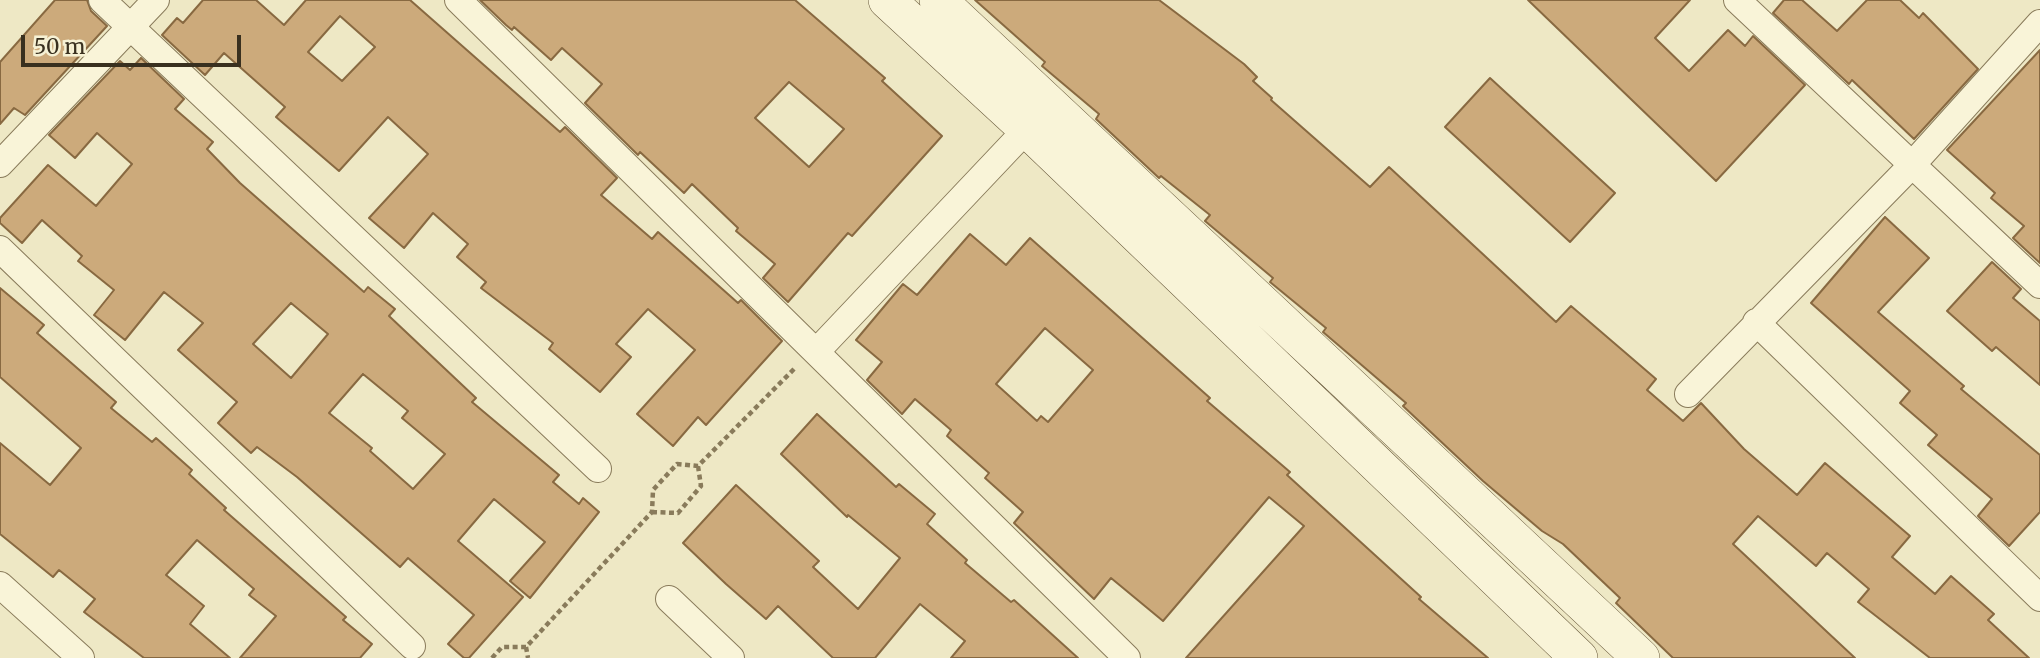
<!DOCTYPE html>
<style>
body{margin:0}
#map{position:relative;width:2040px;height:658px;overflow:hidden;background:#eee8c5;font-family:Merriweather,serif}
canvas{display:block}
.scale{position:absolute;left:21px;top:35px;width:220px;height:32px;box-sizing:border-box;border:4px solid #39301f;border-top:0;padding-left:9px;font-size:21px;line-height:24px;white-space:nowrap;color:#39301f;-webkit-text-stroke:5px #f6f1d4;paint-order:stroke}
</style>
<div id="map">
<canvas width="2040" height="658"></canvas>
<div class="scale">50 m</div>
</div>
<script>
const c = document.querySelector('canvas').getContext('2d');
c.lineJoin = 'round';
function paint(path, color) { c.fillStyle = color; c.fill(path, 'evenodd'); }
const poly = rows => new Path2D(rows.map(r => 'M' + r).join(''));
function strokePath(path, color, width, dash) { c.strokeStyle = color; c.lineWidth = width; c.lineCap = dash ? 'butt' : 'round'; c.setLineDash(dash || []); c.stroke(path); }
const building = poly([
 [55,0,87,0,91,11,107,26,25,115,14,108,0,124,0,62,55,0],
 [203,0,256,0,284,25,306,0,410,0,560,132,565,127,617,178,601,195,652,239,658,232,738,303,741,300,782,341,706,425,698,417,673,446,637,414,695,350,648,309,616,344,631,357,600,392,549,349,553,343,481,288,486,282,457,257,468,244,433,213,404,248,369,218,428,154,388,117,339,171,276,117,285,107,224,53,205,75,162,35,177,18,183,23,203,0],
 [340,16,375,47,342,81,308,52,340,16],
 [480,0,795,0,885,78,882,81,942,136,852,236,848,233,788,302,763,278,775,264,736,231,738,228,692,184,684,193,640,152,638,155,585,103,602,84,562,48,551,60,514,27,512,30,506,25,480,0],
 [789,82,844,129,809,167,755,118,789,82],
 [975,0,1159,0,1244,64,1257,77,1253,81,1272,98,1271,100,1370,187,1389,167,1556,322,1571,306,1656,379,1647,390,1683,421,1701,403,1744,449,1797,495,1825,463,1910,536,1892,557,1935,594,1951,576,1994,614,1988,620,2029,658,1930,658,1858,602,1869,589,1827,553,1816,566,1758,516,1733,544,1855,658,1673,658,1616,603,1620,598,1563,544,1542,531,1483,481,1403,406,1406,403,1323,332,1326,328,1270,282,1273,278,1205,221,1210,215,1161,176,1159,178,1096,119,1099,114,1042,66,1045,62,975,0],
 [1528,0,1690,0,1655,38,1689,71,1728,30,1745,46,1753,36,1805,85,1716,181,1528,0],
 [1784,0,1802,0,1837,31,1867,0,1900,0,1919,18,1923,13,1978,69,1914,139,1852,80,1849,84,1773,13,1784,0],
 [2040,50,2040,263,2013,238,2024,226,1991,198,1995,193,1947,150,2040,50],
 [141,58,184,99,175,109,213,142,207,149,240,183,364,292,368,287,395,309,389,316,476,398,472,402,559,475,553,482,579,504,583,498,599,512,530,598,510,581,545,542,494,499,458,541,523,597,469,658,464,658,448,644,474,615,408,558,400,567,297,477,257,447,251,453,218,423,237,402,178,350,203,323,164,292,125,340,94,315,114,290,78,261,82,256,42,220,22,243,0,223,0,218,48,165,96,206,132,164,97,133,75,158,49,135,120,61,130,70,141,58],
 [291,303,328,334,291,378,253,344,291,303],
 [363,374,408,411,402,418,445,454,413,489,370,451,372,448,329,413,363,374],
 [1490,78,1615,193,1570,242,1445,127,1490,78],
 [1885,217,1929,258,1878,312,1964,386,1961,389,2040,455,2040,512,2009,546,1978,516,1992,499,1928,445,1937,435,1900,403,1910,391,1811,303,1885,217],
 [970,234,1006,265,1030,238,1210,398,1207,401,1290,472,1287,475,1421,597,1419,599,1488,658,1186,658,1304,526,1269,497,1163,621,1111,578,1094,599,1014,523,1023,512,985,478,989,473,947,436,951,430,915,399,902,414,867,380,882,362,856,340,903,284,917,295,970,234],
 [1045,328,1093,370,1048,422,1041,416,1037,421,996,384,1045,328],
 [1992,262,2021,289,2013,298,2040,321,2040,385,1996,347,1992,351,1947,311,1992,262],
 [0,288,44,325,37,333,116,402,111,408,152,442,156,438,192,470,189,474,226,508,224,510,346,617,343,620,372,644,360,658,240,658,276,616,249,595,254,589,197,540,166,575,204,606,190,624,230,658,144,658,84,612,95,599,59,570,53,577,0,534,0,443,50,485,81,448,0,377,0,288],
 [817,414,896,487,899,484,935,514,927,524,967,560,965,563,1011,602,1014,600,1078,658,951,658,965,641,920,604,875,658,833,658,778,606,766,619,726,584,683,543,736,485,819,561,813,567,858,609,900,558,848,515,847,517,781,454,817,414]
]);
const path = poly([
 [652,512,678,513,701,486,698,466],
 [526,647,528,658],
 [492,658,502,647,526,647,652,512,653,490,677,464,698,466,795,368]
]);
const minor = poly([
 [102,0,598,469],
 [458,0,1127,658],
 [1737,0,2040,285],
 [0,164,156,0],
 [0,249,412,646],
 [1756,322,2040,598],
 [817,351,1027,129],
 [1688,394,1911,166,2040,23],
 [0,585,81,658],
 [669,599,731,658]
]);
const secondary = poly([
 [887,0,1027,129,1579,658],
 [938,0,1641,658]
]);
paint(building, '#ccaa7b');
strokePath(building, '#886941', 2);
strokePath(minor, '#897b5b', 28);
strokePath(secondary, '#6b5c3e', 38);
strokePath(path, '#897b5b', 4.5, [5, 3.5]);
strokePath(minor, '#f9f4d8', 26);
strokePath(secondary, '#f9f4d8', 37);
</script>
